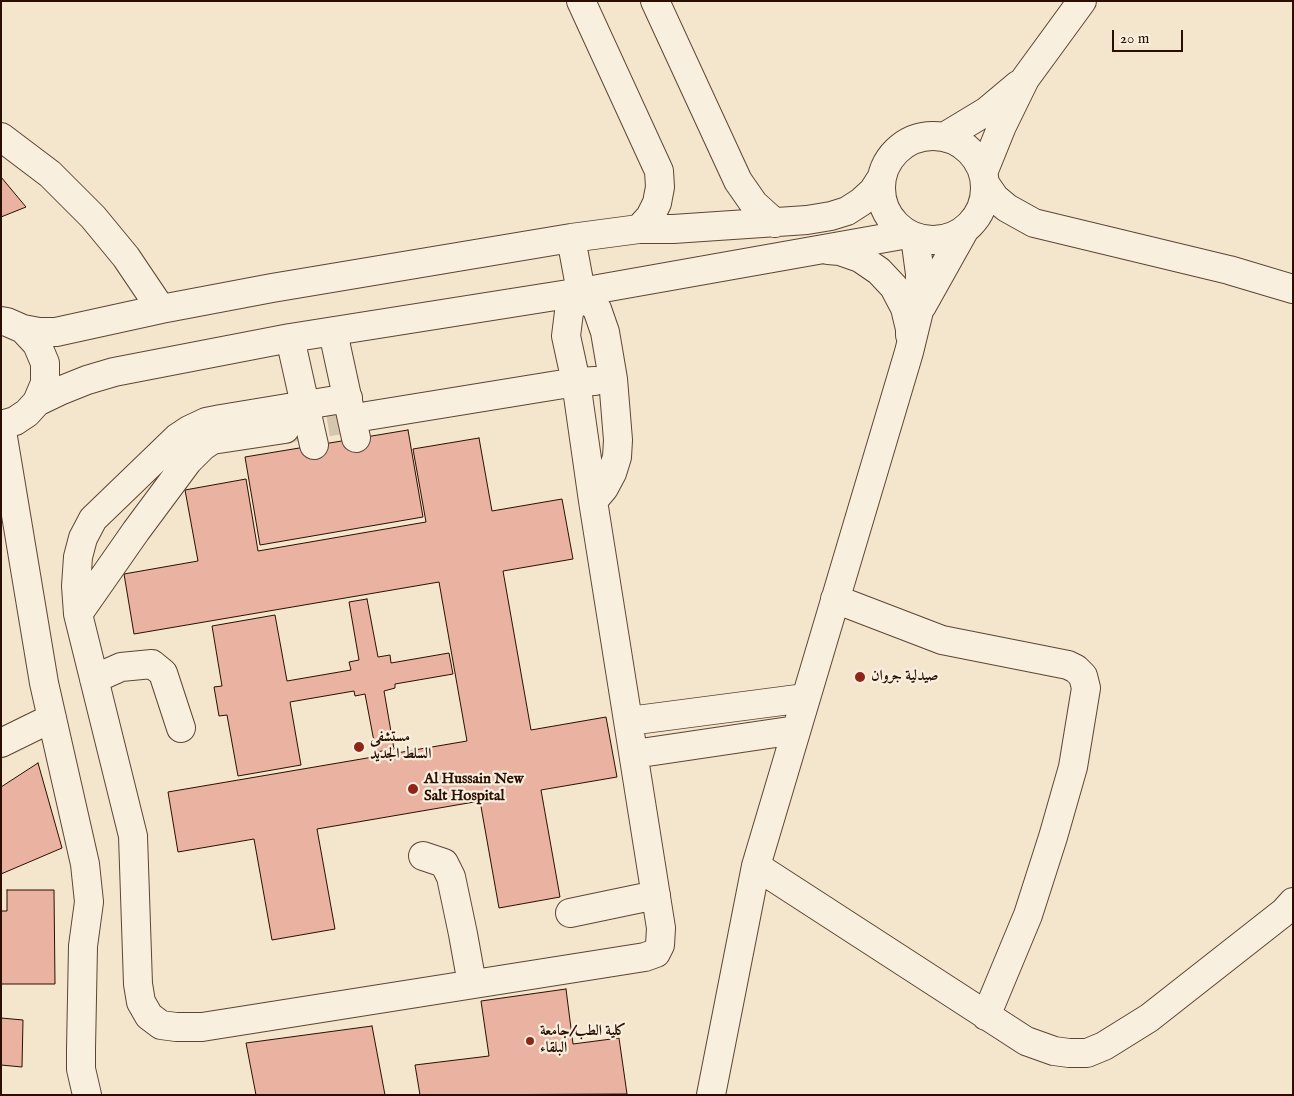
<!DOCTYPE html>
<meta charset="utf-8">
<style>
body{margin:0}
#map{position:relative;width:1294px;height:1096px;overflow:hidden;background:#f4e6cd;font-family:"IM FELL English",serif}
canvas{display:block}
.frame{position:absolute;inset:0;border:2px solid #2a0f00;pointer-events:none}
.scale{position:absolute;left:1112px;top:30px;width:71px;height:22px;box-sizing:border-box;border:2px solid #2a0f00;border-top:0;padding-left:6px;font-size:15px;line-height:18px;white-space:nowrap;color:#2a0f00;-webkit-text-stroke:4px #f8efde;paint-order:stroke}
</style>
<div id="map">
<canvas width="1294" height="1096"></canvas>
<div class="frame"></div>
<div class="scale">20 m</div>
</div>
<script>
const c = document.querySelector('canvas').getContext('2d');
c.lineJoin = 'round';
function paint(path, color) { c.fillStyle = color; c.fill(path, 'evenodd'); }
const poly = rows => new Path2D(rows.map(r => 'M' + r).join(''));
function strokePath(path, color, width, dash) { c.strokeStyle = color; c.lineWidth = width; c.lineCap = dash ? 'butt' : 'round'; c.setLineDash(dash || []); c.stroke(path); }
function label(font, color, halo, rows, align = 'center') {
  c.font = font + ' "IM FELL English",Amiri,serif'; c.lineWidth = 4.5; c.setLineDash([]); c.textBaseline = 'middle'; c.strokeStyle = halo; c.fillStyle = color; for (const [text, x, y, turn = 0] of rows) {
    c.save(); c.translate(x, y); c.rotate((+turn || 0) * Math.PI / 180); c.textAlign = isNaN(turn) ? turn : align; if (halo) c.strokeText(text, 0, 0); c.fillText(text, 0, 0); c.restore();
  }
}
const building = poly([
 [1,177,26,207,1,217,1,177],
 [408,430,423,517,260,545,245,457,408,430],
 [479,438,492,511,562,499,573,559,503,571,531,730,606,717,617,777,541,790,560,897,499,908,480,801,317,829,335,929,272,940,254,839,178,852,168,792,467,741,439,582,134,634,124,574,198,561,185,490,246,479,258,551,426,522,413,449,479,438],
 [367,599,378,657,390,655,391,663,449,653,453,674,395,684,395,688,384,691,394,749,376,752,365,694,355,696,354,691,290,702,301,765,238,776,227,715,219,716,214,687,222,686,212,626,275,615,287,681,351,670,349,662,359,660,349,602,367,599],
 [38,763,62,848,1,874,1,787,38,763],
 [7,890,54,890,55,984,1,984,1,911,7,911,7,890],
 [566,989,573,1044,619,1038,627,1094,420,1095,415,1065,489,1056,481,1001,566,989],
 [1,1018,23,1020,22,1067,1,1065,1,1018],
 [372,1026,385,1095,256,1095,246,1043,372,1026]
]);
const minorTunnel = poly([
 [286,429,367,416]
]);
const minor = poly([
 [581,1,659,171,660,187,657,203,650,217,639,229],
 [655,1,738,181,754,204,775,223],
 '881 188a52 52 0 1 1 104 0a52 52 0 1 1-104 0Z',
 [1,137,50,174,93,217,126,257,161,309],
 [944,137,987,111,1018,85],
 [983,173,1002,126,1025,79,1082,1],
 [986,185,995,198,1007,208,1034,223,1229,270,1293,289],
 [571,238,581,292,597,309,605,332,613,379,618,440,617,457,612,473,604,488,593,501],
 [828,250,840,251,860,258,879,271,894,287,905,308,910,329,910,335],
 [922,306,964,231],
 [1,321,7,322,23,329,37,344,45,363,45,383,37,402],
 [23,329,39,332,56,332,161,309,272,288,571,238,639,229,673,229,807,220,831,216,847,211,861,202,873,191,882,177],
 [333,332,356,438],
 [290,338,314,445],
 [348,398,221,419,206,422,189,430,177,438,93,519,83,538,78,557,76,586,78,614,133,836,138,984,141,1002,149,1016,161,1025,176,1027,202,1027,645,957,656,953,660,945,661,928,593,501,576,382,566,336,569,312,581,292],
 [367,416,576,382,595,381],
 [1,425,15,421,27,413,37,402,62,390,87,380,114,372,290,338,581,292,908,234],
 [1,425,44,683,85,864,89,902,83,946,81,1049,81,1069,87,1095],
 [835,599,942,640,1068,665,1076,669,1083,676,1086,688,1073,767,1053,837,1028,915,986,1016],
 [78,614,136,531,188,461,203,446,212,440,285,429],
 [94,679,121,667,152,664,163,673,181,728],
 [629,721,805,698],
 [1,743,52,718],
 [634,754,796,730],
 [423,856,444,863,451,877,463,934,472,984],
 [756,866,1026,1041,1054,1051,1069,1053,1087,1053,1104,1046,1149,1018,1284,912,1293,902],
 [570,913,656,895],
 [711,1095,756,866,909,352,919,311,920,274,915,237]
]);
const markers = [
 [860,677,6,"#8f2418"],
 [359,747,6,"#8f2418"],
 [413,789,6,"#8f2418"],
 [530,1041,5,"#8f2418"]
];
const poiNames = [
 ["صيدلية جروان",871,677],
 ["مستشفى",370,738],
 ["السلط الجديد",370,755],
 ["Al Hussain New",424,780],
 ["Salt Hospital",424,797],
 ["كلية الطب/جامعة",540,1032],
 ["البلقاء",540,1049]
];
paint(building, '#e9b2a1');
strokePath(building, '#2a0f00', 1);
strokePath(minorTunnel, '#d6c6ae', 28, [28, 14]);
strokePath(minor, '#5c4533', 30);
strokePath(minor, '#f8efde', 28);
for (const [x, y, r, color] of markers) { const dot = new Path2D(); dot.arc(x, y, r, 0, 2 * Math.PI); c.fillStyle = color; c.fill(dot); strokePath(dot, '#f8efde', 2); }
label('bold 15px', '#2a0f00', '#f8efde', poiNames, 'left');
</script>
